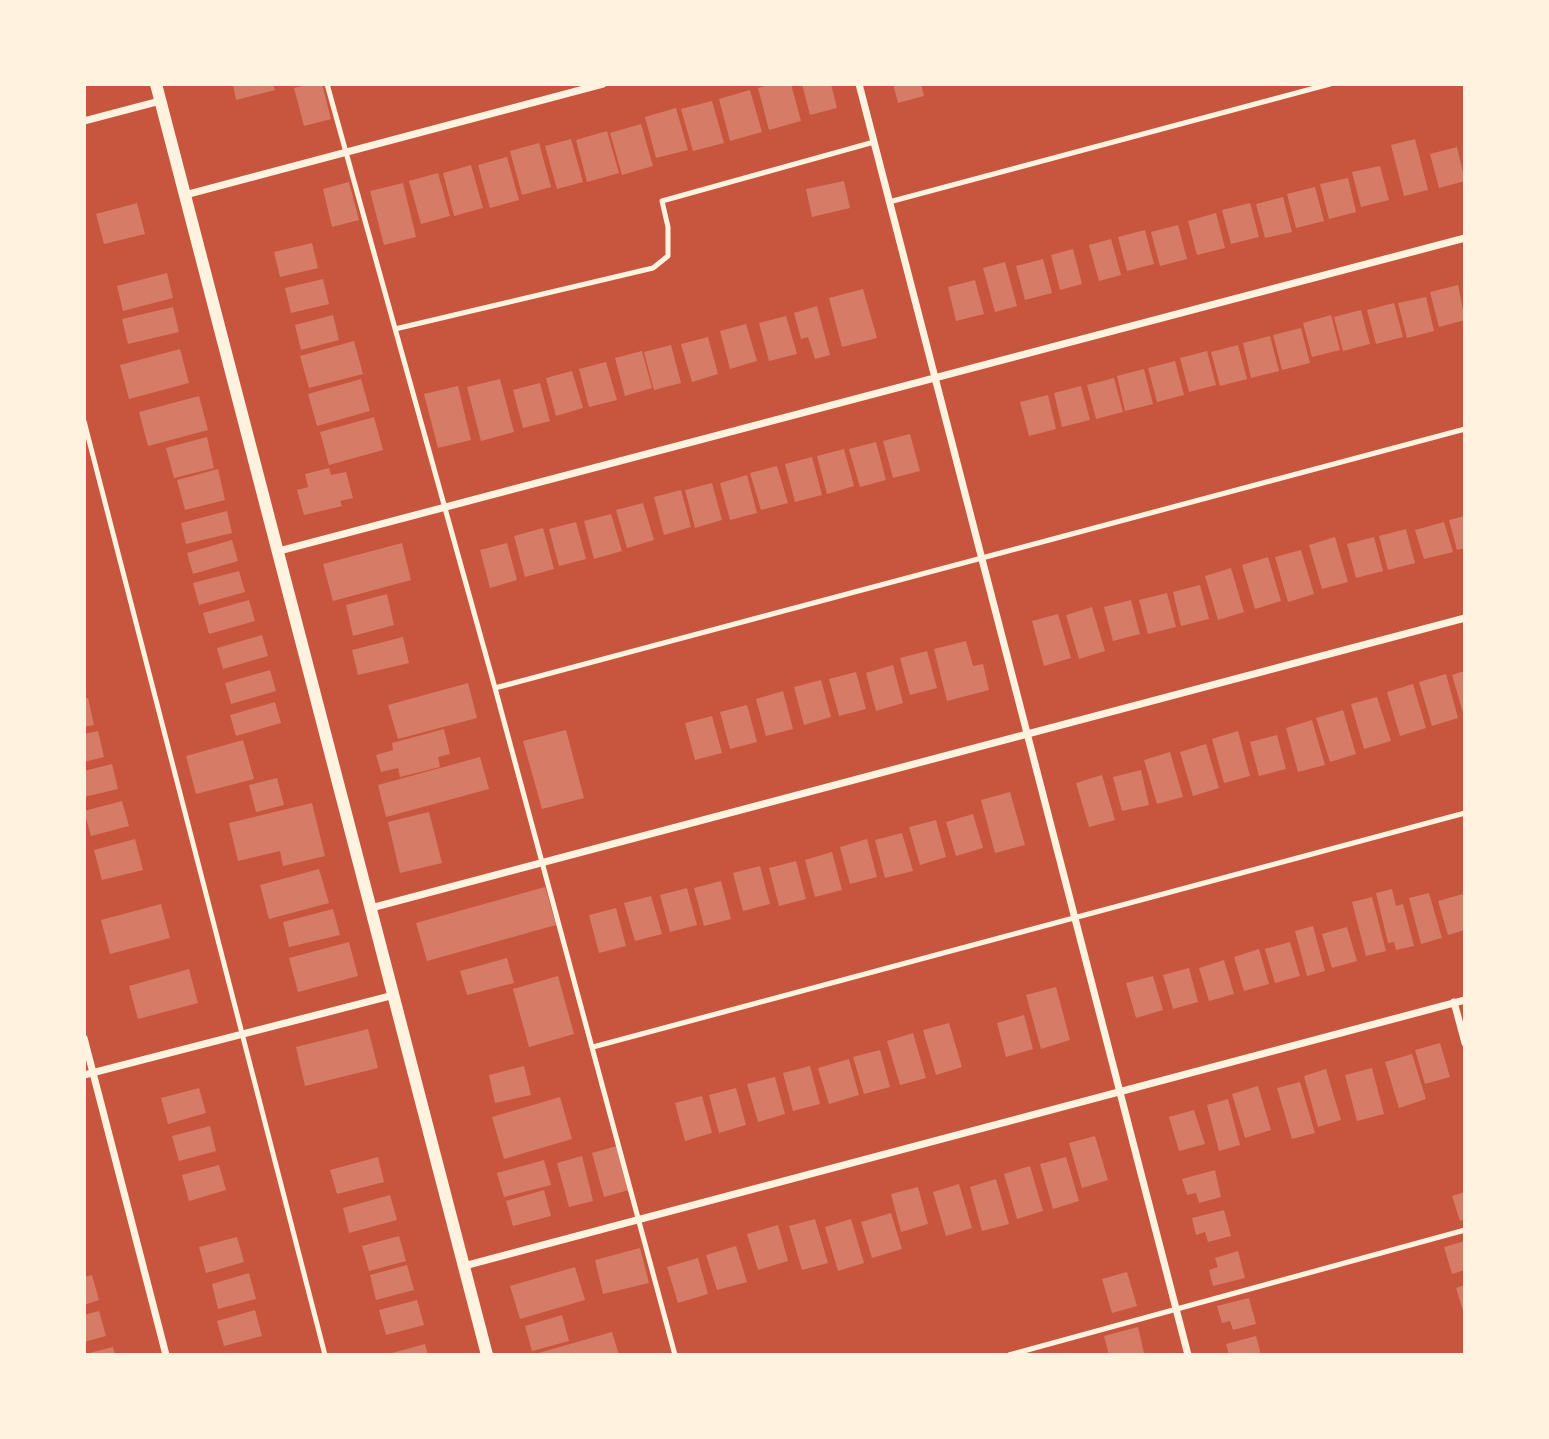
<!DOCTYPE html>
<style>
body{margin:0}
#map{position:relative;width:1549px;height:1439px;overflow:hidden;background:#c8553d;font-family:"Fira Sans",sans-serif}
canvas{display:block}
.frame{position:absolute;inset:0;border:86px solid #fff3e0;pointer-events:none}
</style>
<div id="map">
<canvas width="1549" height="1439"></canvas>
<div class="frame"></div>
</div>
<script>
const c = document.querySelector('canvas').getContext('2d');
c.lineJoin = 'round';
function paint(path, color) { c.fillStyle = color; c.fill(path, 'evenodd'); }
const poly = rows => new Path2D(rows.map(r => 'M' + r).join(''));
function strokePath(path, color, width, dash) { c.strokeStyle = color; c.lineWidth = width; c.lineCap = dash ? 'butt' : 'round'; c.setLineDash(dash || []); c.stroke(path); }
const building = poly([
 [233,84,273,84,275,90,236,100],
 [311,84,322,84,331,119,304,126,294,88],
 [772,84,791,84,801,121,769,130,758,88],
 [802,84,831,84,837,108,810,115],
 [893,84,921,84,924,96,898,103],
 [750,90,762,132,730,141,719,99],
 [712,101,724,143,693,151,681,109],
 [676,108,688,150,656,158,645,117],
 [641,124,653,166,622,175,610,133],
 [607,131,619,173,587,182,576,140],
 [571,139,583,182,557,189,545,146],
 [1415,139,1428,190,1404,196,1391,145],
 [539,143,551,187,522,195,510,151],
 [1457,147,1465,181,1439,188,1430,154],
 [507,157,519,200,490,208,478,165],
 [471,165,483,208,454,216,443,173],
 [1380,166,1389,200,1361,207,1352,172],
 [438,173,450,216,421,224,409,181],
 [1348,178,1356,212,1329,219,1320,184],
 [844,181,850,208,812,217,806,189],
 [349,182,359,220,332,227,323,189],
 [403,183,416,237,384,245,370,191],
 [1315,187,1324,221,1296,228,1287,194],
 [1283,197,1292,232,1265,238,1256,204],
 [137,203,145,234,104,244,96,214],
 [1250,203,1259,237,1231,244,1222,210],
 [1216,213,1225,248,1197,255,1188,221],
 [1178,225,1187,259,1160,266,1151,232],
 [1145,230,1154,264,1127,271,1118,237],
 [1111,239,1121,275,1099,281,1089,245],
 [312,243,318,268,280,277,274,252],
 [1073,249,1082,284,1060,290,1051,255],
 [1043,259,1052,293,1025,300,1016,266],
 [1005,262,1017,306,995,312,983,268],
 [167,273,173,298,123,311,117,286],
 [323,279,329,304,291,313,285,288],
 [975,280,984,314,956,321,948,287],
 [1458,285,1465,320,1439,327,1430,292],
 [863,289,877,338,842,347,829,298],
 [1426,297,1434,331,1407,338,1398,303],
 [1394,303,1403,337,1376,344,1367,310],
 [817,306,830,355,815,359,808,337,801,339,794,313],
 [173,307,179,332,128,344,122,319],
 [1361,310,1370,344,1343,351,1334,317],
 [333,315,339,340,301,350,295,325],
 [1331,315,1340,350,1312,357,1303,323],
 [786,316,797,354,769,361,759,323],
 [746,324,757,361,730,369,720,331],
 [1301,328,1310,363,1282,370,1273,335],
 [1270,336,1279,371,1251,378,1243,343],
 [708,337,718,374,692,382,681,344],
 [354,341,363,374,309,388,300,356],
 [671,345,681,383,654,390,644,352],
 [1238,345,1247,379,1220,386,1211,352],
 [180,349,189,383,129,399,120,365],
 [642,351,652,388,625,396,615,358],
 [1207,351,1216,385,1189,392,1180,358],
 [1175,361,1184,395,1157,402,1148,368],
 [606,362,617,400,589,407,579,369],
 [1144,369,1153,404,1125,411,1117,376],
 [572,371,583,408,556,416,546,378],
 [1114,378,1123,412,1096,419,1087,385],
 [361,379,370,411,317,426,308,394],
 [500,379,514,432,481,441,467,387],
 [540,383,550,421,523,428,513,390],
 [458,386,471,440,438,448,424,394],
 [1081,386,1090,420,1062,427,1054,393],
 [1048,395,1056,429,1029,436,1020,402],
 [199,396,208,430,148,446,139,412],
 [374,417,383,450,329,465,320,432],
 [910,434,920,471,893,478,883,441],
 [207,437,214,468,174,478,166,448],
 [876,442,886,480,860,487,849,449],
 [844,449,854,486,827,494,817,456],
 [812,457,822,495,795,502,785,464],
 [777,466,788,503,761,510,750,473],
 [329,468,331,475,346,472,353,498,340,501,342,506,304,515,297,490,308,487,305,474],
 [218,469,225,500,185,510,177,480],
 [747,475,757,513,730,520,720,483],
 [712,483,722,520,695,528,685,490],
 [681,490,691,527,664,535,654,497],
 [643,503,654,540,627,548,616,510],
 [227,511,232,533,186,544,181,523],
 [611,514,622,551,594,559,584,521],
 [1465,516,1465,548,1457,550,1449,520],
 [576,522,586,559,559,566,549,529],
 [1444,522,1453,552,1424,559,1415,530],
 [543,528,554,569,525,577,514,536],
 [1406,529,1415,563,1388,570,1379,536],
 [1335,537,1348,582,1322,589,1309,545],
 [1374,537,1383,571,1356,578,1347,544],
 [232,540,238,561,193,574,187,553],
 [402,543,411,580,333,601,323,564],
 [507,543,517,580,490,588,480,550],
 [1301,550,1314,594,1288,602,1275,557],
 [1268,557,1281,601,1255,609,1242,565],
 [1231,568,1244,612,1218,620,1205,576],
 [239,571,245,592,199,605,193,583],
 [1200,585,1209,619,1181,626,1173,592],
 [1167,593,1176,627,1148,634,1139,600],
 [387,594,394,625,353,636,346,605],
 [249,600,255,621,209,634,203,613],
 [1131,600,1140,634,1113,641,1104,607],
 [1092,607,1105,651,1079,659,1066,615],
 [1058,614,1071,658,1044,666,1032,621],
 [262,635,268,656,223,669,217,648],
 [403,637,409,663,358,675,352,650],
 [966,641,973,666,983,664,989,690,947,701,934,649],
 [927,651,937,688,910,695,900,658],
 [893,665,903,703,876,711,866,673],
 [270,670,276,691,231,704,225,683],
 [1465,671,1465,716,1464,716,1452,675],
 [856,672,866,709,839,716,829,679],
 [1446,674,1458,718,1432,726,1419,682],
 [821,680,831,717,804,725,794,687],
 [468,683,477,718,398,739,388,705],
 [1413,684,1426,728,1400,736,1387,692],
 [783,691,793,729,766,736,756,699],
 [1377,697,1391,741,1364,749,1351,704],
 [88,698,94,725,84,727,84,699],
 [275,702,281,723,236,736,230,715],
 [747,705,757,742,730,749,720,712],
 [1343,710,1356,754,1330,762,1316,718],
 [712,716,722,753,695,760,685,723],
 [1312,720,1325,765,1298,772,1286,728],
 [444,729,450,754,438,757,440,767,400,777,398,768,381,772,376,755,393,750,392,743],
 [566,730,584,798,542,809,523,741],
 [98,731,104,757,84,762,84,734],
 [1238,731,1250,776,1224,783,1212,739],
 [1277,735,1286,769,1259,776,1250,742],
 [243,740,254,779,196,794,186,756],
 [1206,744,1219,788,1193,796,1180,752],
 [1170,752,1183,797,1157,804,1144,760],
 [480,757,489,789,386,817,378,785],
 [112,764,118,789,84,797,84,771],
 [1141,770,1149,805,1122,811,1113,777],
 [1102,775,1115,820,1089,827,1076,783],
 [277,778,284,805,256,812,249,785],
 [1010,792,1025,845,995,853,981,800],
 [122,801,129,826,91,836,84,811],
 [312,803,325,856,283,866,280,851,238,861,229,823],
 [429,812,442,863,400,873,388,822],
 [973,814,983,848,956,856,946,822],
 [936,820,946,857,920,865,909,827],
 [902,833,913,871,885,878,875,840],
 [135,839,143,870,102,880,94,850],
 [867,839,877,877,850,884,840,847],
 [832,852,842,890,815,897,805,860],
 [796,861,806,899,779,906,769,868],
 [760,866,770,904,743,911,733,873],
 [319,869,329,903,269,919,260,885],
 [721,881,731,919,704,926,694,888],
 [545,887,556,925,427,961,416,923],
 [687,888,697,925,670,932,660,895],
 [1392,889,1396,906,1403,904,1414,946,1396,950,1394,942,1388,943,1376,893],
 [1429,893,1442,938,1421,944,1409,898],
 [1463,894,1465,930,1448,935,1438,901],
 [651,896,662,934,635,941,624,903],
 [1372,897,1386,951,1366,956,1352,902],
 [161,904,170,938,110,954,101,920],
 [616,908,626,946,599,953,589,915],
 [333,909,340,935,289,947,283,922],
 [1313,926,1325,971,1307,976,1295,931],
 [1347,927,1357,961,1332,968,1322,934],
 [349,942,358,976,298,992,289,958],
 [1290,942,1300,976,1275,983,1265,949],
 [1259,949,1269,984,1244,991,1234,957],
 [507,958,514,983,467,995,460,971],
 [1224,960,1234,994,1209,1001,1199,968],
 [1189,968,1198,1002,1173,1009,1163,975],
 [189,969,198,1003,138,1019,129,986],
 [558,976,574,1034,529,1047,513,989],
 [1153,976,1163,1010,1136,1018,1126,983],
 [1056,987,1070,1040,1041,1049,1026,995],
 [1024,1015,1033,1049,1006,1057,997,1023],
 [949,1023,962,1067,936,1075,923,1030],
 [368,1029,378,1068,305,1086,296,1047],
 [913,1033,926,1078,900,1085,887,1041],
 [1440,1043,1450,1077,1425,1084,1415,1050],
 [880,1050,890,1087,864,1094,853,1057],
 [1412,1054,1426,1099,1399,1108,1385,1062],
 [849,1059,859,1095,829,1104,818,1068],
 [524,1066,531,1095,495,1103,489,1075],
 [810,1066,820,1104,793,1111,783,1073],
 [1372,1068,1384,1114,1357,1121,1345,1075],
 [1326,1069,1341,1120,1318,1127,1304,1076],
 [775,1077,785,1114,758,1122,747,1084],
 [1300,1082,1315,1133,1292,1139,1277,1088],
 [1258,1086,1271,1130,1245,1138,1232,1094],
 [199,1088,206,1113,168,1124,161,1098],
 [736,1088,746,1125,719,1133,709,1095],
 [702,1096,712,1133,685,1141,675,1103],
 [560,1097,572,1139,504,1159,492,1117],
 [1228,1099,1240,1145,1219,1151,1207,1105],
 [1194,1110,1205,1144,1179,1151,1169,1117],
 [210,1126,216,1151,179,1161,172,1136],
 [1095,1136,1108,1180,1082,1188,1069,1143],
 [617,1146,629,1190,604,1197,592,1153],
 [582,1156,593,1201,569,1207,557,1163],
 [378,1157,384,1182,337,1194,330,1170],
 [1066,1157,1079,1201,1053,1209,1040,1164],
 [544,1160,551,1185,504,1197,497,1173],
 [219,1165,226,1190,189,1201,182,1175],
 [1030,1166,1043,1211,1017,1219,1004,1174],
 [1215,1170,1221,1197,1199,1203,1196,1193,1187,1195,1182,1179],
 [996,1179,1009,1224,982,1231,970,1187],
 [959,1184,972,1228,946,1236,933,1192],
 [918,1187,928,1224,901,1232,891,1194],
 [544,1190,551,1216,513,1226,506,1201],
 [1465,1192,1465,1219,1460,1221,1452,1196],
 [390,1195,397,1220,349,1233,343,1208],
 [1224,1210,1231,1236,1208,1242,1205,1232,1196,1235,1192,1218],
 [891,1213,902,1249,872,1258,861,1222],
 [815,1219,828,1263,802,1270,789,1226],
 [851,1219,864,1263,838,1271,825,1227],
 [778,1225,788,1261,758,1270,747,1234],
 [399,1236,406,1261,369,1271,362,1246],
 [237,1237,244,1262,206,1273,199,1247],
 [1465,1241,1465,1270,1452,1274,1444,1247],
 [736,1246,747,1282,717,1290,706,1255],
 [640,1248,649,1283,603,1294,595,1260],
 [1238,1251,1245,1278,1213,1286,1209,1270,1218,1267,1215,1258],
 [698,1258,708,1294,678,1303,667,1267],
 [407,1265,414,1290,376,1300,370,1275],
 [575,1267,585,1300,520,1319,510,1286],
 [1127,1272,1137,1306,1112,1313,1102,1279],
 [249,1273,256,1299,218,1309,212,1284],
 [92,1275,99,1300,84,1305,84,1277],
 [1465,1285,1465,1313,1464,1314,1456,1288],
 [1249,1298,1256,1324,1233,1330,1230,1321,1222,1323,1217,1306],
 [417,1300,424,1325,386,1335,379,1310],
 [255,1310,262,1336,224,1346,217,1321],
 [99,1311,106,1336,84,1342,84,1315],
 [562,1315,569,1341,532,1351,525,1326],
 [1138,1327,1144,1353,1109,1355,1104,1336],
 [612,1332,619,1355,535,1355,535,1354],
 [1256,1336,1261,1355,1229,1355,1226,1344],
 [425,1344,428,1355,388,1355,388,1354],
 [113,1347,115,1355,85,1355,85,1354]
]);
const service = poly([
 [327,84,495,688,675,1355],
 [889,202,1330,84],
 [395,329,653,268,668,256,668,227,662,201,874,142],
 [84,421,325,1355],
 [495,688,1465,429],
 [593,1047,1465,813],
 [1009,1355,1465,1230]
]);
const minor = poly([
 [859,84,1188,1355],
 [84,121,160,101],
 [185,195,603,84],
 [279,551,1465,238],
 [371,908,1465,618],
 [1454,1002,1465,1043],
 [84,1038,166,1355],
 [84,1075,394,995],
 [464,1266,1465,1000]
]);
const tertiary = poly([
 [156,84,487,1355]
]);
paint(building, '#d67c66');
strokePath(service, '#fff3e0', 5);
strokePath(minor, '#fff3e0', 7);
strokePath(tertiary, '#fff3e0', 12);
</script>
